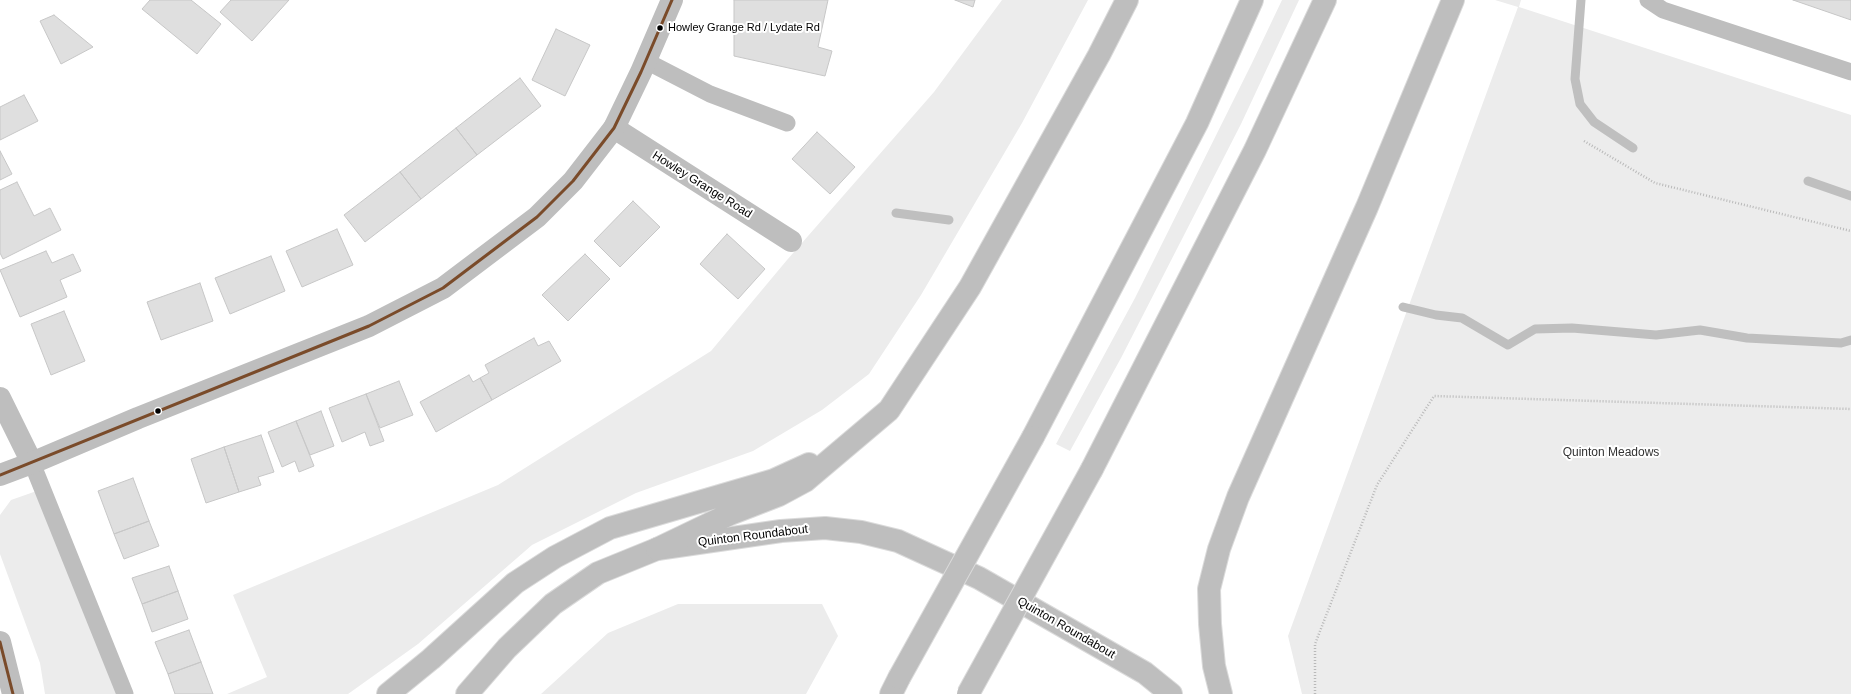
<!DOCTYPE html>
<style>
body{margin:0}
canvas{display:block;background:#fff}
</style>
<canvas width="1851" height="694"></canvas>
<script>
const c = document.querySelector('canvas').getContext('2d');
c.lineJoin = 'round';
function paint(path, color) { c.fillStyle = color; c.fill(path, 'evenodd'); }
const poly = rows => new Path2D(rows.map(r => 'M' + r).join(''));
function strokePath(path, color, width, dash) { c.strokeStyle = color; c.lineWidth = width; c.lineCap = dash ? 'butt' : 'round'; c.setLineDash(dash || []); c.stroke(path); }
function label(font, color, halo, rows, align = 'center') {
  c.font = font + ' Helvetica,sans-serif'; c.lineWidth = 4; c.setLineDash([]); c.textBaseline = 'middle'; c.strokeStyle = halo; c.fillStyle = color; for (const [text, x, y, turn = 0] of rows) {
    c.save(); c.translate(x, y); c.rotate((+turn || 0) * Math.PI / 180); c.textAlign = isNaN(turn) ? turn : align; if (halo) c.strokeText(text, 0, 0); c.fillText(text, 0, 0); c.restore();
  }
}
const green = poly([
 [1002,0,1088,0,1022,123,921,295,869,374,822,410,753,451,636,493,532,545,418,644,348,694,227,694,267,677,233,595,498,485,711,351,787,260,934,92],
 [1282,0,1299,0,1241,124,1121,358,1070,451,1056,444,1135,298,1252,63],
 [1495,0,1521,0,1519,7,1851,115,1851,694,1302,694,1288,636,1518,7],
 [48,487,125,694,45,694,40,663,0,554,0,515,11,500],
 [678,604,822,604,838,636,806,694,541,694,608,633]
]);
const stream = poly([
 [1581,0,1575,79,1580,104,1594,122,1633,148],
 [1808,181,1851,196],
 [896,213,949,220],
 [1403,307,1436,315,1462,318,1508,345,1535,329,1572,328,1656,335,1700,330,1747,338,1841,343,1851,340]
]);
const building = poly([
 [150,0,191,0,221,24,197,54,142,9,150,0],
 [231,0,289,0,252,41,220,12,231,0],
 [734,0,828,0,818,47,832,51,825,76,734,56,734,0],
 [955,0,975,0,973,7,955,0],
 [1793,0,1851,0,1851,20,1793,0],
 [54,15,93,47,61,64,40,21,54,15],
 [556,29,590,45,565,96,532,80,556,29],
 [520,78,541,106,477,155,456,128,520,78],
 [24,95,38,121,0,140,0,107,24,95],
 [456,128,477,155,421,199,400,172,456,128],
 [817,132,855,167,830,194,792,159,817,132],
 [0,151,12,174,0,180,0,151],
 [400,172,421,199,365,242,344,215,400,172],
 [17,182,34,216,50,208,61,230,3,259,0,253,0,190,17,182],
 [633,201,660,227,620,267,594,241,633,201],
 [337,229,353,265,302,287,286,251,337,229],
 [727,234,765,269,738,299,700,264,727,234],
 [46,251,52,263,73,254,81,271,60,280,67,297,20,317,0,270,46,251],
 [585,254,610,279,568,321,542,295,585,254],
 [271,256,285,291,230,314,215,278,271,256],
 [200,283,213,321,161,340,147,302,200,283],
 [64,311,85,361,51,375,31,324,64,311],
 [534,338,538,346,549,341,561,361,492,400,480,378,489,373,485,365,534,338],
 [469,375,473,382,480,378,492,400,436,432,420,402,469,375],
 [399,381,413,415,380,428,366,394,399,381],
 [366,394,384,441,370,446,365,432,342,442,329,408,366,394],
 [321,411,334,446,310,455,296,421,321,411],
 [296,421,314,466,299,472,295,461,282,467,268,432,296,421],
 [261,435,274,472,258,477,261,485,239,492,224,447,261,435],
 [224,447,239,492,206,503,191,459,224,447],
 [133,478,149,521,114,534,98,491,133,478],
 [149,521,159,546,124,559,114,534,149,521],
 [169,566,178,591,142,604,132,578,169,566],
 [178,591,188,619,152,632,142,604,178,591],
 [189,630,201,662,168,674,155,642,189,630],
 [201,662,213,694,175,694,168,674,201,662]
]);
const path = poly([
 [1584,141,1655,183,1851,231],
 [1315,694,1315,644,1377,485,1434,396,1851,409]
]);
const service = poly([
 [1648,0,1663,10,1851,72],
 [646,61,710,94,787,123],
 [32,463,125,694]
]);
const minor = poly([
 [614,128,791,241],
 [0,398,32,463]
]);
const tertiary = poly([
 [0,475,32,463,138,418,369,326,443,288,537,217,573,181,614,128,641,72,672,0],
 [0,642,13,694]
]);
const trunk = poly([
 [467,694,507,648,553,604,598,573,657,549,781,531,825,528,861,532,898,541,979,578,1145,673,1171,694]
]);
const motorway = poly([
 [1033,437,1197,123,1252,0],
 [1092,469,1255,150,1325,0],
 [657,549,730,514,779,495,805,481,889,410,970,287,1099,55,1127,0],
 [388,694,431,659,515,583,555,557,610,528,774,480,809,464],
 [891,694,899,678],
 [1221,694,1214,666,1210,624,1209,589,1219,549,1238,497,1367,207,1453,0]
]);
const motorwayBridge = poly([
 [899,678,1033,437],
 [968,694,1092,469]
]);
const bus1 = poly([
 [0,475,369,326,443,288,537,217,573,181,614,128,641,72,672,0],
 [0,642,13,694]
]);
const markers = [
 [660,28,3.5,"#000"],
 [158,411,3.5,"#000"]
];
const busNames = [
 ["Howley Grange Rd / Lydate Rd",668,28]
];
const streetNames = [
 ["Howley Grange Road",702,185,32],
 ["Quinton Roundabout",753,536,-7],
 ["Quinton Roundabout",1066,628,30]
];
const parkNames = [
 ["Quinton Meadows",1611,453]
];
paint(green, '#ececec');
strokePath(stream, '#bfbfbf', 9);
paint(building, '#dfdfdf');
strokePath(building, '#c7c7c7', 1);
strokePath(trunk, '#dbdbdb', 24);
strokePath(motorway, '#dbdbdb', 24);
strokePath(path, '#b9b9b9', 2.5, [1, 2]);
strokePath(service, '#bebebe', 17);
strokePath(minor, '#bebebe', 22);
strokePath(tertiary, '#bebebe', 22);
strokePath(trunk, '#bebebe', 22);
strokePath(motorway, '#bebebe', 22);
strokePath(motorwayBridge, '#dbdbdb', 24, []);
strokePath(motorwayBridge, '#bebebe', 22);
strokePath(bus1, '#7a4b2a', 3);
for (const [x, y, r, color] of markers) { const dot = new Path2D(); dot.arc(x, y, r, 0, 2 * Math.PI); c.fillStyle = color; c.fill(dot); strokePath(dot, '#fff', 1.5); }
label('11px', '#000', '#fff', busNames, 'left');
label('12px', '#000', '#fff', streetNames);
label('12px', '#333', '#fff', parkNames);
</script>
